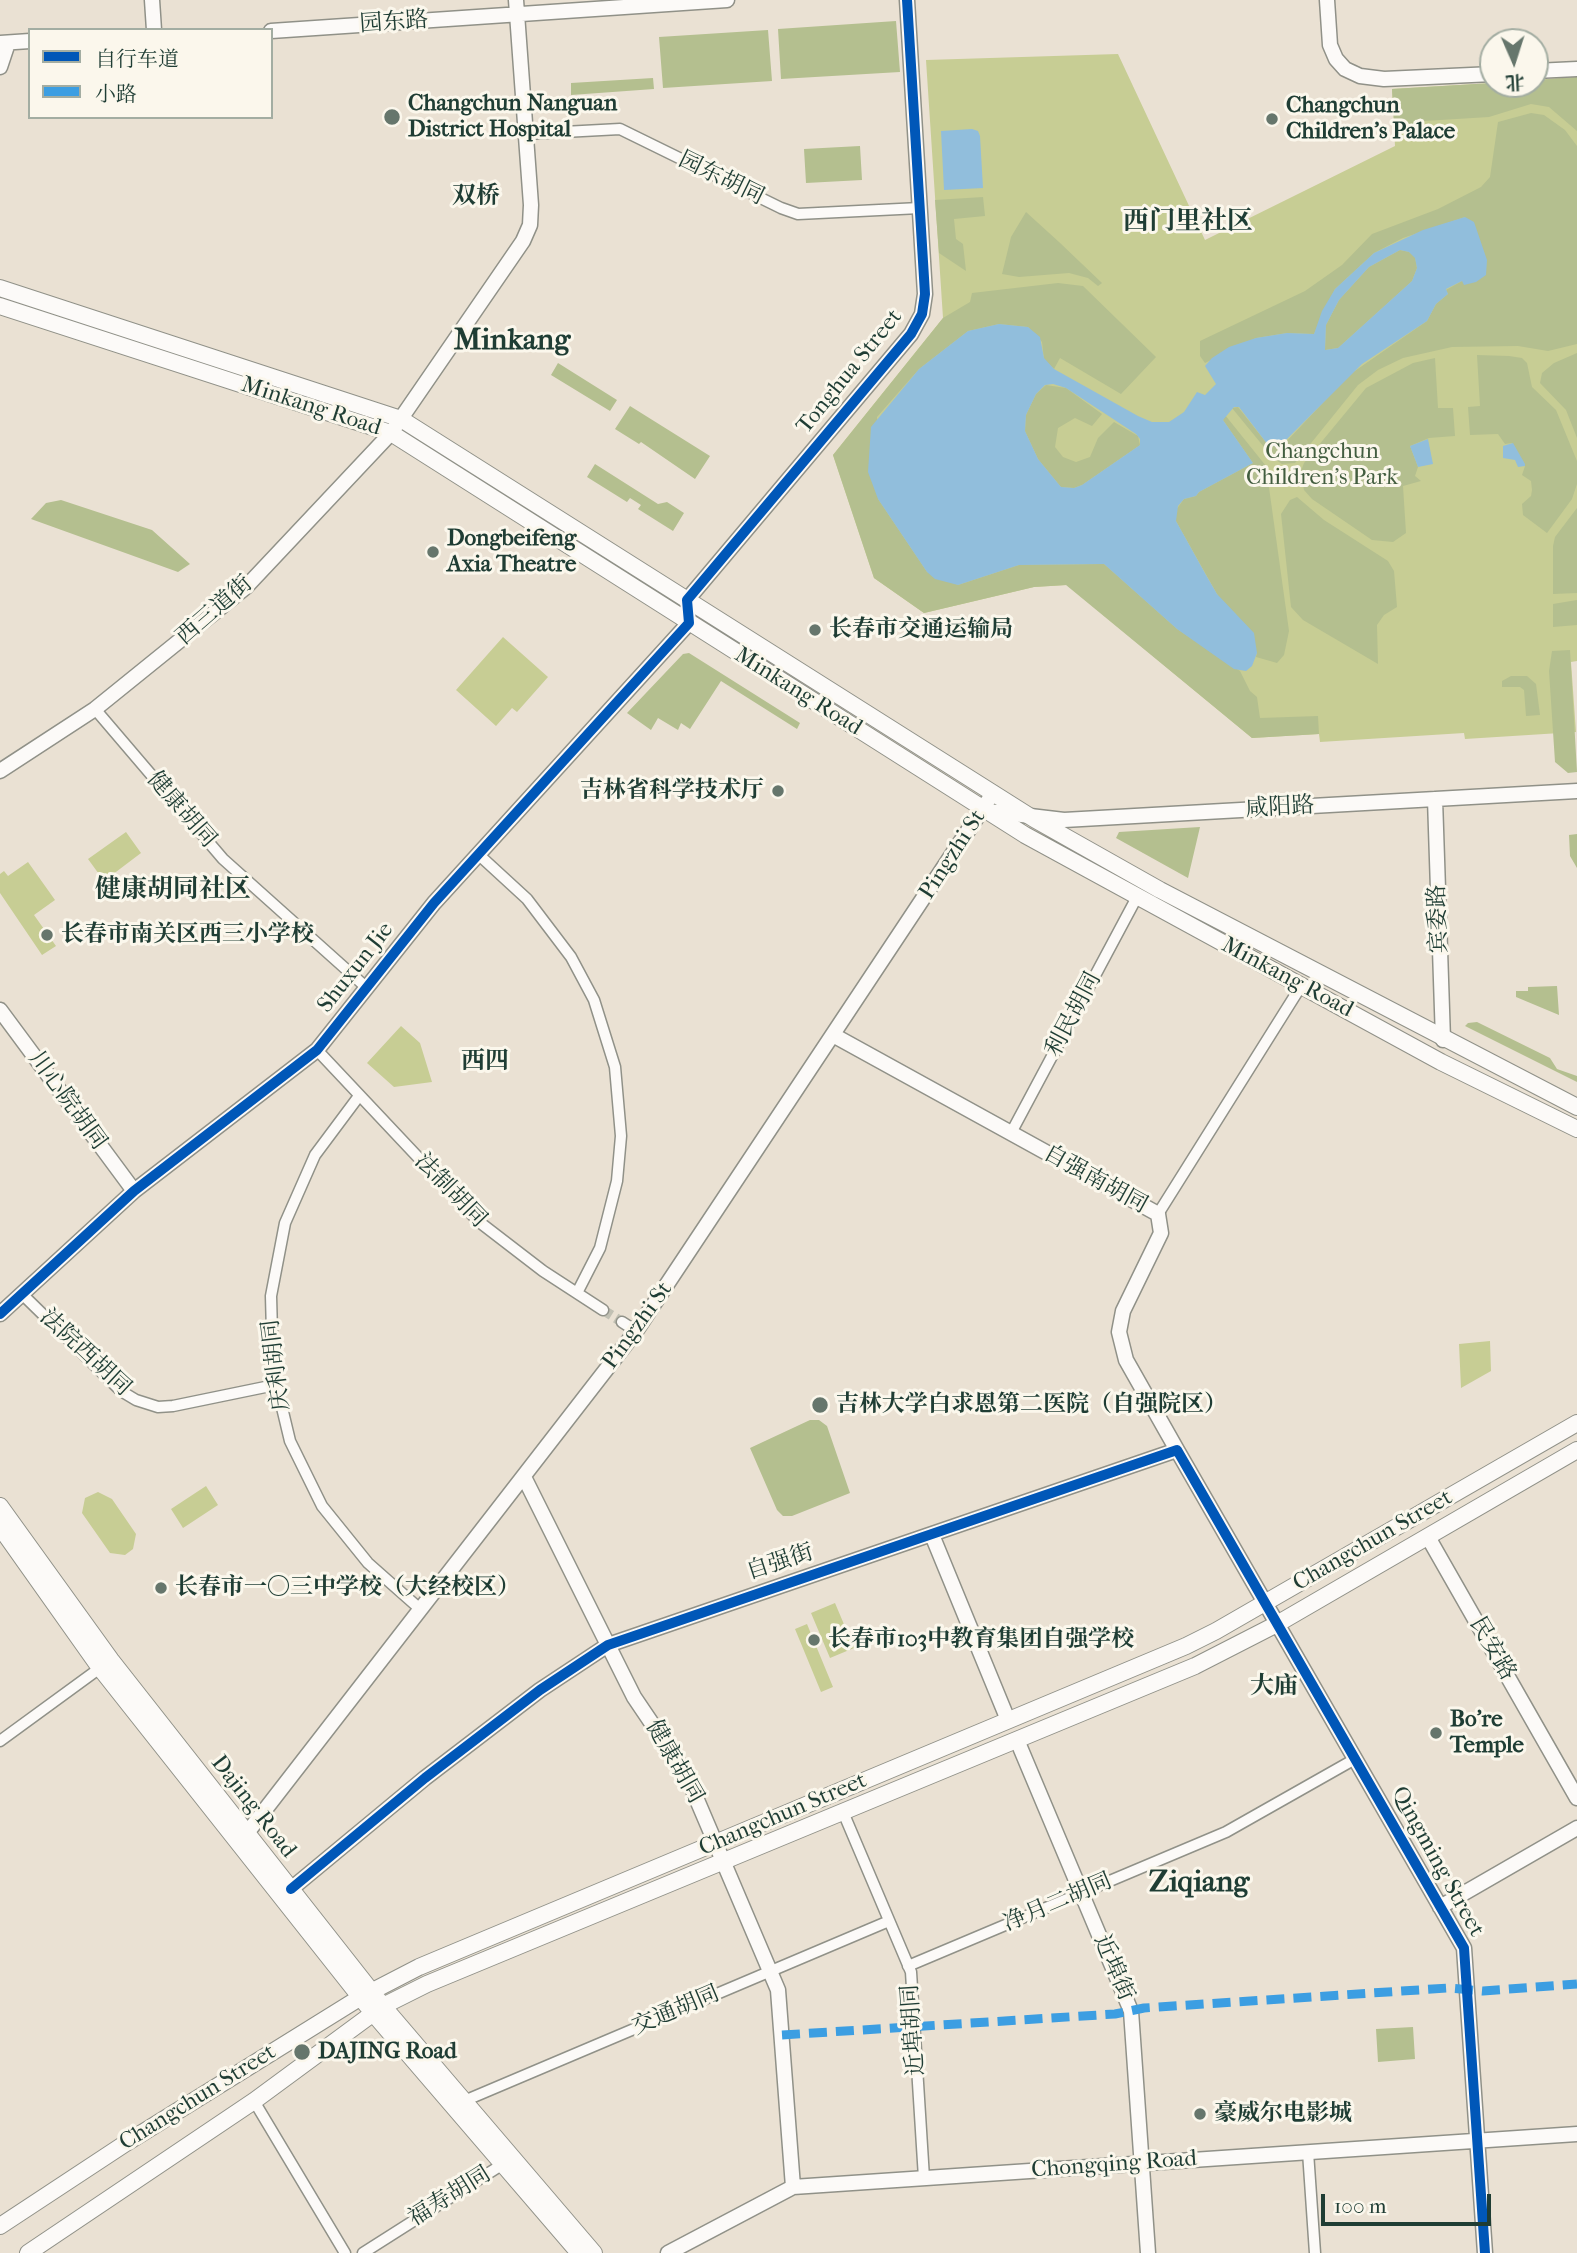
<!DOCTYPE html>
<meta charset="utf-8">
<style>
body{margin:0}
#map{position:relative;width:1577px;height:2253px;overflow:hidden;background:#eae1d3;font-family:"IM FELL French Canon","Noto Serif SC",serif}
canvas{display:block}
.legend{position:absolute;left:28px;top:28px;width:245px;height:91px;box-sizing:border-box;background:#fbf7ec;border:2px solid #a3ada2;margin:0;padding:9px 12px;list-style:none;font-size:21px;color:#1f3d34}
.legend li{display:flex;align-items:center;gap:14px;height:35px}
.legend b{width:35px;border:2px solid #a3ada2}
.north{position:absolute;left:1479px;top:28px;width:70px;height:70px;box-sizing:border-box;background:#fbf7ec;border:2px solid #a3ada2;border-radius:50%;rotate:177deg;font-size:19px;font-weight:700;line-height:28px;text-align:center;color:#1f3d34}
.north::after{content:'';display:block;margin:auto;width:24px;height:32px;background:#66766c;clip-path:polygon(50% 0,100% 100%,50% 72%,0 100%)}
.scale{position:absolute;left:1321px;top:2194px;width:170px;height:32px;box-sizing:border-box;border:4px solid #1f3d34;border-top:0;padding-left:9px;font-size:21px;line-height:24px;white-space:nowrap;color:#1f3d34;-webkit-text-stroke:5px #fbf7ec;paint-order:stroke}
</style>
<div id="map">
<canvas width="1577" height="2253"></canvas>
<ul class="legend">
<li><b style="height:9px;background:#0057b8"></b>自行车道</li>
<li><b style="height:9px;background:#3c9ee2"></b>小路</li>
</ul>
<div class="north">北</div>
<div class="scale">100 m</div>
</div>
<script>
const c = document.querySelector('canvas').getContext('2d');
c.lineJoin = 'round';
function paint(path, color) { c.fillStyle = color; c.fill(path, 'evenodd'); }
const poly = rows => new Path2D(rows.map(r => 'M' + r).join(''));
function strokePath(path, color, width, dash) { c.strokeStyle = color; c.lineWidth = width; c.lineCap = dash ? 'butt' : 'round'; c.setLineDash(dash || []); c.stroke(path); }
function label(font, color, halo, rows, align = 'center') {
  c.font = font + ' "IM FELL French Canon","Noto Serif SC",serif'; c.lineWidth = 6; c.setLineDash([]); c.textBaseline = 'middle'; c.strokeStyle = halo; c.fillStyle = color; for (const [text, x, y, turn = 0] of rows) {
    c.save(); c.translate(x, y); c.rotate((+turn || 0) * Math.PI / 180); c.textAlign = isNaN(turn) ? turn : align; if (halo) c.strokeText(text, 0, 0); c.fillText(text, 0, 0); c.restore();
  }
}
const green = poly([
 [1118,54,1205,240,1395,146,1392,89,1493,83,1535,84,1535,80,1577,77,1577,661,1571,662,1576,732,1465,739,1464,733,1320,742,1319,734,1252,738,1067,585,1034,587,924,613,874,578,833,455,943,318,926,60],
 [503,637,548,677,517,712,512,708,496,726,456,690],
 [126,832,141,853,104,881,88,859],
 [28,862,55,900,34,915,56,946,42,955,0,893,0,874,4,871,8,876],
 [401,1026,420,1043,432,1082,394,1087,367,1063],
 [1490,1341,1491,1371,1461,1388,1459,1344],
 [206,1486,218,1505,183,1528,171,1509],
 [98,1492,112,1499,136,1534,133,1549,125,1555,110,1553,82,1513,85,1498],
 [835,1603,854,1648,830,1658,811,1613],
 [807,1624,833,1687,821,1692,795,1629]
]);
const forest = poly([
 [896,21,900,72,781,79,778,29],
 [768,30,772,81,663,88,659,37],
 [1577,77,1577,131,1549,107,1531,104,1489,117,1424,121,1413,124,1395,136,1392,89,1493,83,1535,84,1535,80],
 [653,78,654,89,571,95,571,83],
 [1531,113,1544,115,1565,130,1577,146,1577,344,1548,351,1518,346,1452,347,1403,358,1378,370,1358,385,1295,463,1282,464,1273,458,1232,408,1238,407,1268,445,1285,443,1349,375,1427,321,1436,304,1448,294,1446,290,1462,281,1465,217,1403,238,1374,253,1335,289,1314,334,1287,333,1256,338,1205,363,1200,356,1200,341,1305,291,1342,265,1372,234,1438,209,1481,187,1490,177,1498,122],
 [860,146,862,180,806,183,804,149],
 [983,197,985,216,954,219,956,239,963,244,966,271,939,253,935,200],
 [1026,212,1059,242,1102,283,1098,286,1088,278,1069,273,1019,277,1002,274,1011,237],
 [1400,250,1409,252,1415,257,1417,268,1412,281,1338,348,1325,350,1326,325,1339,300,1369,267],
 [1058,283,1083,286,1156,357,1121,394,1060,358,1054,369,1044,359,1042,342,1028,327,999,324,968,331,919,369,877,417,878,499,927,572,958,585,1019,565,1104,564,1177,629,1240,671,1250,691,1257,697,1260,718,1318,716,1319,734,1252,738,1066,585,1034,587,924,613,874,578,833,455,943,318,970,302,972,293],
 [1577,353,1577,438,1566,410,1540,383,1542,373,1554,363],
 [1477,355,1509,356,1522,358,1527,363,1532,387,1556,410,1577,461,1577,484,1572,499,1547,533,1523,515,1522,504,1531,496,1532,490,1531,481,1522,475,1525,466,1512,443,1505,444,1498,434,1470,435,1468,407,1480,406],
 [1435,358,1438,408,1453,408,1455,436,1429,438,1410,446,1418,467,1415,476,1421,481,1403,486,1406,533,1393,542,1372,540,1312,499,1304,490,1301,471,1304,463,1366,388,1413,363],
 [558,363,617,400,610,411,551,375],
 [1046,385,1066,388,1102,414,1092,426,1075,418,1058,428,1055,447,1063,457,1076,462,1090,457,1098,438,1114,422,1138,436,1140,445,1082,485,1074,488,1061,487,1038,459,1025,431,1026,415,1036,394],
 [630,406,710,456,695,479,641,442,639,444,615,429],
 [1225,415,1266,466,1289,631,1284,655,1277,663,1256,657,1257,653,1217,594,1176,521,1176,510,1184,499,1196,496,1199,492,1253,463,1223,420],
 [595,464,658,504,667,502,684,513,673,531,638,509,641,505,630,498,627,502,587,477],
 [1297,497,1324,520,1388,561,1394,571,1397,607,1384,615,1377,625,1378,664,1303,620,1291,607,1281,514,1290,500],
 [61,500,152,530,190,564,178,572,31,519,46,503],
 [1577,508,1577,593,1553,594,1553,546,1555,537],
 [1577,600,1577,625,1553,627,1553,604],
 [1570,650,1577,772,1568,773,1555,762,1549,671,1552,651],
 [689,653,800,723,797,729,721,681,690,729,681,723,678,730,658,718,651,730,627,713,683,654],
 [1511,676,1527,676,1536,684,1540,715,1526,716,1524,690,1520,687,1502,687,1502,681],
 [1200,827,1188,878,1116,838,1119,832],
 [1577,834,1577,868,1570,856,1569,835],
 [1557,986,1559,1015,1516,997,1516,991,1528,991,1528,987],
 [1477,1022,1550,1058,1557,1069,1577,1076,1577,1082,1465,1026,1468,1023],
 [810,1420,819,1420,827,1426,850,1493,792,1516,783,1516,777,1510,750,1448],
 [1413,2027,1415,2059,1378,2062,1376,2029]
]);
const water = poly([
 [972,129,978,131,980,136,983,188,944,190,941,131],
 [1465,217,1474,222,1487,260,1486,275,1476,282,1464,285,1462,281,1446,289,1448,294,1436,304,1427,321,1362,364,1279,447,1268,445,1239,407,1234,407,1223,420,1253,463,1199,492,1196,496,1184,499,1178,506,1176,521,1206,575,1217,594,1254,633,1257,653,1252,666,1246,671,1234,669,1177,629,1104,564,1019,565,958,585,935,579,927,572,878,499,868,472,871,427,919,369,968,331,999,324,1028,327,1040,337,1044,358,1054,369,1138,416,1152,422,1169,422,1184,412,1197,392,1205,395,1216,384,1205,366,1212,358,1229,347,1256,338,1287,333,1314,334,1322,311,1335,289,1374,253,1423,230],
 [1400,250,1409,252,1415,258,1417,268,1412,281,1338,348,1325,350,1326,325,1339,300,1369,267],
 [1053,384,1066,388,1136,434,1140,439,1140,445,1082,485,1074,488,1061,487,1038,459,1025,431,1026,415,1036,394,1045,385],
 [1428,439,1433,464,1418,467,1410,446],
 [1513,443,1525,464,1525,466,1518,467,1515,460,1503,458,1503,446]
]);
const streetTunnel = poly([
 [603,1310,622,1322]
]);
const street = poly([
 [526,134,620,129,781,208,798,214,920,208],
 [95,709,223,859,367,988],
 [478,854,527,899,571,957,594,1000,615,1067,621,1136,617,1181,600,1248,577,1293],
 [317,1050,478,1221,543,1271,603,1310],
 [359,1096,315,1155,285,1223,271,1296,273,1370,290,1441,322,1506,368,1563,420,1609],
 [1011,1133,1137,897],
 [1158,1214,1301,986],
 [22,1294,121,1391,136,1400,158,1407,173,1406,275,1385],
 [622,1322,636,1331],
 [0,1741,100,1668],
 [843,1812,911,1972,924,2178],
 [908,1966,1226,1832,1355,1759],
 [254,2101,345,2253],
 [464,2101,889,1921],
 [1308,2152,1315,2253],
 [363,2253,503,2164]
]);
const secondary = poly([
 [152,0,154,30],
 [1327,0,1330,45,1336,59,1345,69,1360,76,1384,79,1493,74],
 [271,31,727,0],
 [0,43,30,41],
 [0,67,8,43],
 [1535,71,1577,69],
 [0,771,95,709,246,587,391,433,523,241,530,225,531,205,516,0],
 [1435,799,1443,1040],
 [988,811,1064,820,1577,791],
 [0,1010,134,1191],
 [833,1035,1158,1214,1161,1233,1123,1311,1119,1332,1126,1360,1177,1450],
 [0,1314,134,1191,317,1050,434,903,689,623,687,600,911,334,922,314,925,294,907,0],
 [524,1477,634,1697,686,1774,778,1990,793,2187],
 [932,1535,1008,1720],
 [1428,1537,1577,1798],
 [1017,1740,1131,2011,1148,2253],
 [247,1833,636,1331,993,793],
 [291,1889,425,1778,540,1690,608,1645,1177,1450,1464,1948,1485,2253],
 [1440,1907,1577,1828],
 [668,2253,793,2187,1577,2134]
]);
const primary = poly([
 [0,288,401,419,1034,819,1160,890,1577,1107],
 [0,306,391,433,1025,835,1441,1062,1577,1129],
 [0,1506,111,1660,383,2006,594,2253],
 [0,1527,100,1668,372,2012,579,2253],
 [0,2226,126,2143,361,1997,419,1967,1186,1646,1216,1631,1577,1423],
 [28,2253,254,2101,383,2006,427,1984,1195,1666,1277,1624,1577,1450]
]);
const quiet = poly([
 [782,2035,1115,2014,1144,2008,1448,1988,1483,1991,1577,1984]
]);
const cycleway = poly([
 [0,1314,134,1191,317,1050,434,903,689,623,687,600,911,334,922,314,925,294,907,0],
 [291,1889,425,1778,540,1690,608,1645,1177,1450,1464,1948,1485,2253]
]);
const markers = [
 [392,117,9,"#66766c"],
 [1272,119,7,"#66766c"],
 [433,552,7,"#66766c"],
 [815,630,7,"#66766c"],
 [778,791,7,"#66766c"],
 [47,935,7,"#66766c"],
 [820,1405,9,"#66766c"],
 [161,1588,7,"#66766c"],
 [814,1640,7,"#66766c"],
 [1436,1733,7,"#66766c"],
 [302,2052,9,"#66766c"],
 [1200,2114,7,"#66766c"]
];
const streetNames = [
 ["园东路",394,23,-4],
 ["园东胡同",721,179,26],
 ["Tonghua Street",850,372,-51],
 ["Minkang Road",311,407,18],
 ["西三道街",215,611,-41],
 ["Minkang Road",798,692,32],
 ["咸阳路",1280,808,-3],
 ["健康胡同",181,810,49],
 ["Pingzhi St",953,855,-57],
 ["宾委路",1439,919,-92],
 ["Shuxun Jie",356,968,-52],
 ["Minkang Road",1287,978,28],
 ["利民胡同",1074,1015,-62],
 ["川心院胡同",67,1101,54],
 ["自强南胡同",1095,1180,29],
 ["法制胡同",450,1191,46],
 ["Pingzhi St",638,1326,-54],
 ["法院西胡同",85,1353,43],
 ["庆利胡同",277,1365,-97],
 ["Changchun Street",1373,1541,-30],
 ["自强街",780,1563,-18],
 ["民安路",1492,1649,60],
 ["健康胡同",674,1762,60],
 ["Dajing Road",253,1807,52],
 ["Changchun Street",783,1815,-23],
 ["Qingming Street",1437,1862,61],
 ["净月二胡同",1058,1903,-23],
 ["近埠街",1113,1968,67],
 ["交通胡同",676,2011,-23],
 ["近埠胡同",914,2030,-94],
 ["Changchun Street",198,2098,-32],
 ["Chongqing Road",1114,2165,-4],
 ["福寿胡同",450,2197,-32]
];
const poiNames = [
 ["Changchun Nanguan",408,104],
 ["District Hospital",408,130],
 ["Changchun",1286,106],
 ["Children's Palace",1286,132],
 ["Dongbeifeng",447,539],
 ["Axia Theatre",447,565],
 ["长春市交通运输局",829,630],
 ["吉林省科学技术厅",764,791,"right"],
 ["长春市南关区西三小学校",61,935],
 ["吉林大学白求恩第二医院（自强院区）",836,1405],
 ["长春市一〇三中学校（大经校区）",175,1588],
 ["长春市103中教育集团自强学校",828,1640],
 ["Bo're",1450,1720],
 ["Temple",1450,1746],
 ["DAJING Road",318,2052],
 ["豪威尔电影城",1214,2114]
];
const parkNames = [
 ["Changchun",1322,452],
 ["Children's Park",1322,478]
];
const neighbourhoodNames = [
 ["双桥",476,197],
 ["西四",485,1062],
 ["大庙",1274,1687]
];
const quarterNames = [
 ["西门里社区",1188,223],
 ["健康胡同社区",173,891]
];
const districtNames = [
 ["Minkang",512,342],
 ["Ziqiang",1199,1884]
];
paint(green, '#c7cd94');
paint(forest, '#b4bf8f');
paint(water, '#91bedc');
strokePath(streetTunnel, '#c1c0b3', 10, [10, 5]);
strokePath(street, '#909188', 13);
strokePath(secondary, '#909188', 17);
strokePath(primary, '#909188', 18);
strokePath(street, '#fcfaf8', 10);
strokePath(secondary, '#fcfaf8', 14);
strokePath(primary, '#fcfaf8', 16);
strokePath(quiet, '#3c9ee2', 9, [18, 9]);
strokePath(cycleway, '#0057b8', 10);
for (const [x, y, r, color] of markers) { const dot = new Path2D(); dot.arc(x, y, r, 0, 2 * Math.PI); c.fillStyle = color; c.fill(dot); strokePath(dot, '#fbf7ec', 2.5); }
label('23px', '#1f3d34', '#fbf7ec', streetNames);
label('bold 23px', '#1f3d34', '#fbf7ec', poiNames, 'left');
label('23px', '#425d3f', '#fbf7ec', parkNames);
label('bold 24px', '#1f3d34', '#fbf7ec', neighbourhoodNames);
label('bold 26px', '#1f3d34', '#fbf7ec', quarterNames);
label('bold 30px', '#1f3d34', '#fbf7ec', districtNames);
</script>
